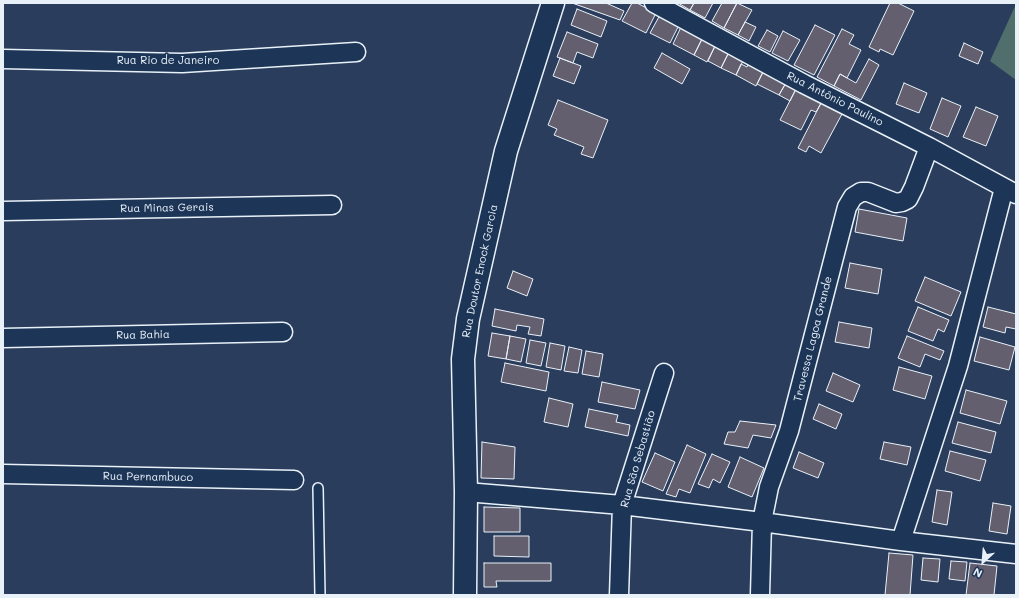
<!DOCTYPE html>
<meta charset="utf-8">
<style>
body{margin:0}
#map{position:relative;width:1019px;height:598px;overflow:hidden;background:#2b3d5c;font-family:Mali,sans-serif}
canvas{display:block}
.frame{position:absolute;inset:0;border:4px solid #e8f1f8;pointer-events:none}
.north{position:absolute;left:963px;top:542px;width:40px;height:40px;-webkit-text-stroke:3px #1d3557;paint-order:stroke;rotate:206deg;font-size:11px;font-weight:700;line-height:16px;text-align:center;color:#e8f1f8}
.north::after{content:'';display:block;margin:auto;width:14px;height:18px;background:#e8f1f8;clip-path:polygon(50% 0,100% 100%,50% 72%,0 100%)}
</style>
<div id="map">
<canvas width="1019" height="598"></canvas>
<div class="frame"></div>
<div class="north">N</div>
</div>
<script>
const c = document.querySelector('canvas').getContext('2d');
c.lineJoin = 'round';
function paint(path, color) { c.fillStyle = color; c.fill(path, 'evenodd'); }
const poly = rows => new Path2D(rows.map(r => 'M' + r).join(''));
function strokePath(path, color, width, dash) { c.strokeStyle = color; c.lineWidth = width; c.lineCap = dash ? 'butt' : 'round'; c.setLineDash(dash || []); c.stroke(path); }
function label(font, color, halo, rows, align = 'center') {
  c.font = font + ' Mali,sans-serif'; c.lineWidth = 3.5; c.setLineDash([]); c.textBaseline = 'middle'; c.strokeStyle = halo; c.fillStyle = color; for (const [text, x, y, turn = 0] of rows) {
    c.save(); c.translate(x, y); c.rotate((+turn || 0) * Math.PI / 180); c.textAlign = isNaN(turn) ? turn : align; if (halo) c.strokeText(text, 0, 0); c.fillText(text, 0, 0); c.restore();
  }
}
const green = poly([
 [1016,4,1016,80,990,61]
]);
const building = poly([
 [572,3,606,3,624,11,620,20,572,3],
 [632,3,637,3,656,13,646,33,622,21,632,3],
 [678,3,694,3,690,10,678,3],
 [694,3,713,3,705,18,690,10,694,3],
 [722,3,737,3,724,28,712,21,722,3],
 [737,3,752,10,738,35,724,28,737,3],
 [890,3,898,3,914,11,893,55,880,49,879,52,869,47,890,3],
 [577,9,607,21,601,37,571,25,577,9],
 [660,15,679,25,670,43,650,33,660,15],
 [745,22,756,27,749,41,738,35,745,22],
 [815,25,835,35,814,75,794,65,815,25],
 [681,27,703,37,694,55,673,44,681,27],
 [842,29,854,35,849,44,861,50,847,78,840,74,834,86,817,77,842,29],
 [767,30,778,36,770,52,758,46,767,30],
 [783,31,800,40,788,61,772,53,783,31],
 [567,32,598,44,593,58,577,52,573,63,557,57,567,32],
 [703,37,716,44,707,62,694,55,703,37],
 [964,43,983,52,978,64,959,56,964,43],
 [716,44,729,52,721,68,708,61,716,44],
 [729,52,744,59,736,75,721,68,729,52],
 [662,53,690,69,682,84,654,68,662,53],
 [560,58,581,66,574,84,553,76,560,58],
 [869,59,879,65,861,100,834,86,840,74,856,83,869,59],
 [749,62,764,70,756,86,736,75,741,64,747,67,749,62],
 [764,70,787,81,779,95,757,84,764,70],
 [787,81,797,87,790,101,779,95,787,81],
 [904,83,927,93,919,113,896,104,904,83],
 [797,87,823,100,816,112,811,110,801,130,780,120,797,87],
 [942,98,961,106,948,137,930,129,942,98],
 [558,100,608,120,593,158,581,154,584,147,554,135,557,129,548,125,558,100],
 [821,103,842,114,821,153,809,146,806,152,798,148,821,103],
 [976,107,998,116,986,146,963,137,976,107],
 [859,209,907,218,903,241,855,232,859,209],
 [850,263,882,269,878,294,845,288,850,263],
 [513,271,533,279,527,296,507,288,513,271],
 [925,277,961,292,951,316,915,301,925,277],
 [918,307,949,320,944,332,938,329,933,341,908,331,918,307],
 [988,307,1016,314,1016,329,1006,327,1005,333,983,327,988,307],
 [495,309,544,319,541,336,528,334,530,327,517,325,516,331,492,326,495,309],
 [839,322,872,328,869,348,835,342,839,322],
 [492,333,510,336,506,359,488,356,492,333],
 [510,336,526,339,521,362,506,359,510,336],
 [907,336,944,351,940,360,925,354,920,367,898,358,907,336],
 [980,337,1015,347,1009,370,974,361,980,337],
 [530,340,546,343,541,366,526,363,530,340],
 [550,343,565,346,561,370,546,367,550,343],
 [569,347,582,350,578,373,564,371,569,347],
 [586,351,603,354,599,377,582,374,586,351],
 [505,363,549,372,546,391,501,382,505,363],
 [899,367,932,376,925,399,893,390,899,367],
 [833,373,860,385,853,402,826,391,833,373],
 [602,382,640,390,635,409,598,402,602,382],
 [966,390,1007,401,1000,424,960,413,966,390],
 [549,398,573,404,568,427,544,422,549,398],
 [819,404,842,414,836,429,813,419,819,404],
 [589,409,618,415,616,422,630,425,628,436,585,427,589,409],
 [740,421,776,425,771,438,753,435,748,448,724,444,728,432,735,432,740,421],
 [958,422,996,432,991,453,952,443,958,422],
 [482,442,515,447,514,479,481,478,482,442],
 [884,442,911,447,907,465,880,459,884,442],
 [687,445,706,454,690,493,679,489,676,497,666,494,687,445],
 [950,451,986,460,980,481,945,471,950,451],
 [799,452,824,463,818,478,793,468,799,452],
 [655,453,675,462,663,491,642,482,655,453],
 [712,454,730,462,720,483,713,479,709,488,698,484,712,454],
 [740,457,764,468,752,497,728,487,740,457],
 [937,490,952,492,947,525,932,522,937,490],
 [993,503,1011,506,1007,534,989,531,993,503],
 [484,507,520,508,520,532,484,532,484,507],
 [494,536,529,536,529,557,494,556,494,536],
 [889,553,913,555,910,595,885,595,889,553],
 [923,558,940,559,938,582,921,580,923,558],
 [951,561,967,562,965,581,949,579,951,561],
 [484,563,551,563,551,581,496,581,497,587,484,587,484,563],
 [970,563,997,566,994,595,966,595,970,563]
]);
const lane = poly([
 [318,488,320,595]
]);
const street = poly([
 [654,3,804,84,929,147,1016,194],
 [3,59,182,63,356,52],
 [3,211,332,205],
 [3,338,283,332],
 [3,474,294,480],
 [466,492,622,505,762,522,901,541,1016,554],
 [901,541,958,366,1004,188],
 [619,595,622,505,664,373],
 [760,595,762,522,769,487,789,431,847,207,853,197,861,192,868,192,896,203,902,202,908,199,914,187,929,147]
]);
const secondary = poly([
 [465,595,466,492,463,359,468,319,506,151,553,3]
]);
const streetNames = [
 ["Rua Rio de Janeiro",168,61],
 ["Rua Antônio Paulino",835,99,27],
 ["Rua Minas Gerais",167,208,-1],
 ["Rua Doutor Enock Garcia",480,271,-78],
 ["Rua Bahia",143,335,-1],
 ["Travessa Lagoa Grande",813,339,-76],
 ["Rua São Sebastião",638,459,-74],
 ["Rua Pernambuco",148,477,1]
];
paint(green, '#506e6c');
paint(building, '#635f6f');
strokePath(building, '#e8f1f8', 1);
strokePath(lane, '#e8f1f8', 12);
strokePath(street, '#e8f1f8', 21);
strokePath(secondary, '#e8f1f8', 25);
strokePath(lane, '#1d3557', 9);
strokePath(street, '#1d3557', 18);
strokePath(secondary, '#1d3557', 22);
label('11px', '#e8f1f8', '#1d3557', streetNames);
</script>
